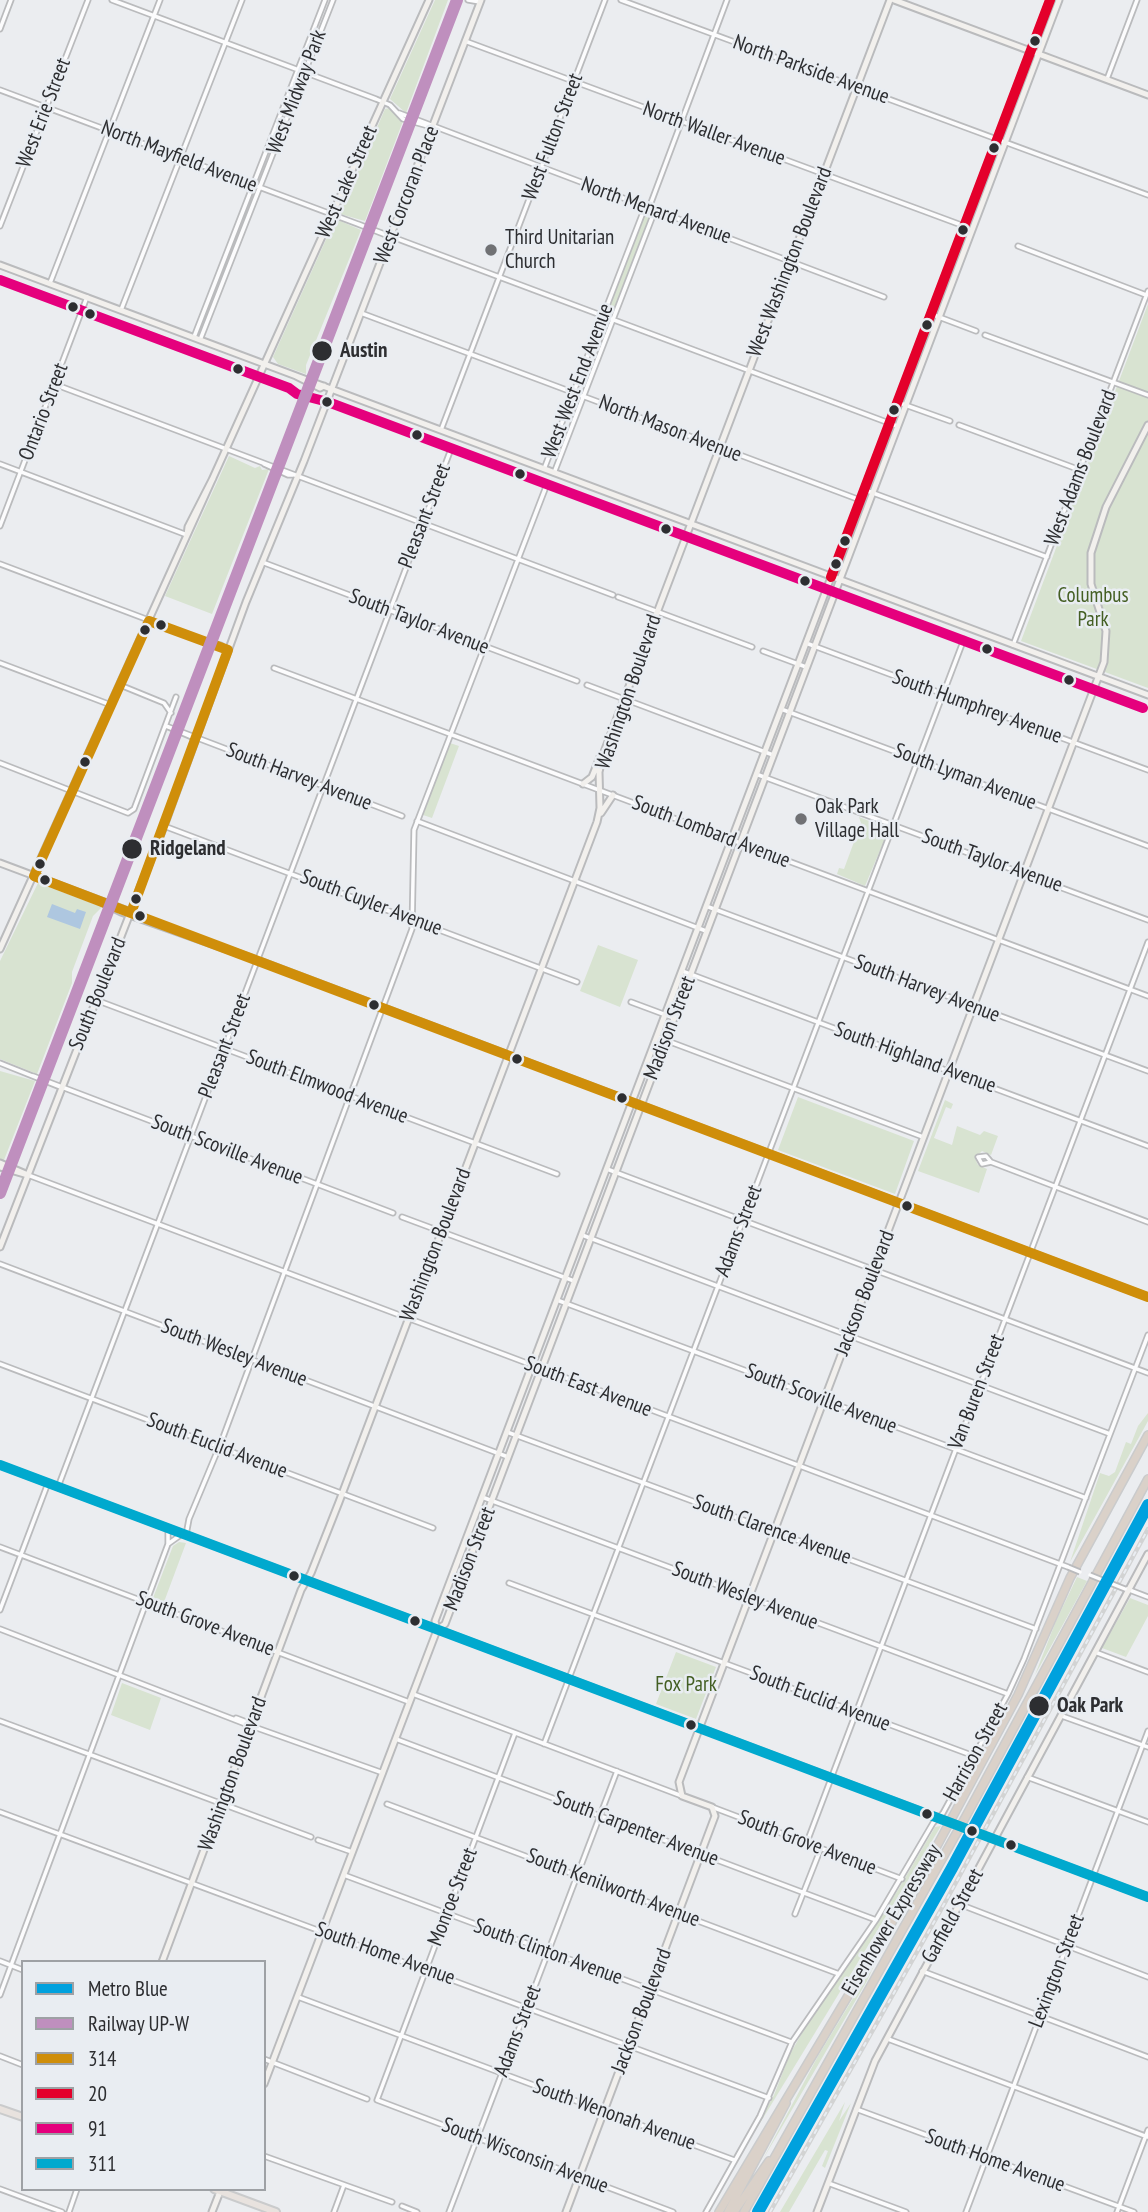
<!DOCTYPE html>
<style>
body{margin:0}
#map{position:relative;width:1148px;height:2212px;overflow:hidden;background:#ebedf0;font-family:"PT Sans Narrow",sans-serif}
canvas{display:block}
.legend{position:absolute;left:21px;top:1960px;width:245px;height:231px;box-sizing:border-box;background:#e9edf2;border:2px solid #9ea1a5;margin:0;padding:9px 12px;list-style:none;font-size:21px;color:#2d2e31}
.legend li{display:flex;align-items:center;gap:14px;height:35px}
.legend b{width:35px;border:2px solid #9ea1a5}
</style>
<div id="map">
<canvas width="1148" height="2212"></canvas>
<ul class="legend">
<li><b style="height:9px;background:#00a1de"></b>Metro Blue</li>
<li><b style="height:9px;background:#bf8fbe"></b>Railway UP-W</li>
<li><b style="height:9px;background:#cf8e0a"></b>314</li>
<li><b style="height:9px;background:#e4002b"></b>20</li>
<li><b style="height:9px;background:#e5007d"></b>91</li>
<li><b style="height:9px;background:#00a9ce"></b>311</li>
</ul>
</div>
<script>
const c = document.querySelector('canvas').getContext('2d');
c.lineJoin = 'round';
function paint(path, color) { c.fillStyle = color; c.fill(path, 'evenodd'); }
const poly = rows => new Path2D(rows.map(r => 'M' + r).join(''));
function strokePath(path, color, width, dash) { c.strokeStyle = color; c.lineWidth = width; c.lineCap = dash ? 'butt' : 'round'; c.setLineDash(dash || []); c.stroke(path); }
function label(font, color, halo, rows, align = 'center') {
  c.font = font + ' "PT Sans Narrow",sans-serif'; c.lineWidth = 5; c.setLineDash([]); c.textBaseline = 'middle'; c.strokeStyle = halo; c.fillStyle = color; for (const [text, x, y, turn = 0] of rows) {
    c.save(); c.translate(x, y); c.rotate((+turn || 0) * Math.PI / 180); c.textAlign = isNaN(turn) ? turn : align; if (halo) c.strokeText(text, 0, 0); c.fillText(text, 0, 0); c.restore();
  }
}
const green = poly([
 [435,0,448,0,406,113,390,99],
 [389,108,403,121,365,221,340,214,385,109],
 [643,216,649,218,613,311,608,309],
 [338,220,361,230,306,365,306,374,278,364,273,357,333,224],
 [1148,304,1148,688,1021,641],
 [229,456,255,468,260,466,262,470,269,469,212,614,165,596],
 [450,743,459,746,432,818,423,815],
 [859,817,889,829,865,886,837,874,839,868,844,869,861,823],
 [38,883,102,907,93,916,72,972,72,983,37,1074,0,1059,0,961],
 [598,945,638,960,620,1007,580,991],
 [0,1071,35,1081,4,1160,0,1159],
 [798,1097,914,1141,895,1194,778,1150],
 [945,1100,953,1104,951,1109,946,1107,934,1138,952,1145,957,1126,980,1135,984,1131,998,1136,991,1155,982,1151,975,1158,978,1165,987,1169,979,1193,918,1171],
 [1148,1413,1148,1421,1070,1562,1100,1473,1109,1476,1115,1472,1126,1442,1131,1444,1138,1426],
 [179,1542,186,1543,164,1602,153,1598,173,1546],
 [1077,1577,1087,1581,1035,1675,1056,1621],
 [1130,1598,1148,1605,1148,1616,1126,1657,1102,1648],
 [676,1652,716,1667,696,1719,656,1704],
 [122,1683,161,1698,150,1730,111,1715],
 [941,1826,746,2146,708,2212,774,2095,790,2054,805,2028,898,1890,935,1827],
 [878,1957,867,1981,762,2161,818,2056],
 [845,2102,839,2121,851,2103,825,2168,822,2166,828,2151,825,2150,789,2212,780,2212]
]);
const water = poly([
 [52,904,75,913,77,909,86,912,80,929,47,917]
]);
const street = poly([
 [112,0,376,99,390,105,403,119,428,126],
 [468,0,480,2],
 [621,0,1148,195],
 [0,29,11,0],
 [465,41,964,226],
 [1107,79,1137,0],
 [0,90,897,426],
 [399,113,884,297],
 [358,224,386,235],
 [0,226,88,0],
 [1018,246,1146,295],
 [50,283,160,0],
 [121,310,242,0],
 [361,313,860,500],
 [931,314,976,331],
 [985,335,1148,395],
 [194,337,325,0],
 [200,340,333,0],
 [56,378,62,387,613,595],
 [897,402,950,421],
 [959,425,1080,470],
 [441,430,605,0],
 [0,464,187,535],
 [264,464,288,475,293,475],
 [544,469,642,215,649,208,727,0],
 [554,473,652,218,651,210],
 [865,490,1047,557],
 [0,526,87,297],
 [262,562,577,681],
 [0,564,228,650],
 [618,597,752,647],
 [200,639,221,645,228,650],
 [806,643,1148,770],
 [1013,645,1148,291],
 [763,651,806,667],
 [0,663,111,705],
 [274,668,1148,996],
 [120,685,164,703,171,713],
 [587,685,773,755],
 [781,709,1148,846],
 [166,726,402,816],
 [166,726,194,738],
 [0,763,128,813,134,809,176,697],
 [756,774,1148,920],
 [417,821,706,931],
 [164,826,577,982],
 [706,906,1148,1071],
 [682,971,1148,1146],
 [96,1000,557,1174],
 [631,1002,674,1018],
 [657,1037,923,1137],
 [0,1063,60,1087],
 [33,1076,393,1213],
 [991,1162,982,1164,978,1157,986,1156,991,1162,1148,1222],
 [607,1169,1148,1373],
 [28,1175,1068,1567],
 [402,1217,574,1281],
 [582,1235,1110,1434],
 [0,1264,508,1457],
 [557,1300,1086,1498],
 [0,1364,433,1528],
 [507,1432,1036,1629],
 [58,1487,451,449],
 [482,1497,1008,1694],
 [186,1535,189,1519,222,1440,412,929,414,830,547,484],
 [168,1544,182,1534],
 [0,1547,409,1702],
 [509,1583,974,1756],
 [1127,1589,1148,1597],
 [0,1610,48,1483],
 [0,1629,243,1723,383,1773],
 [1095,1652,1148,1672],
 [413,1694,682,1796],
 [1062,1716,1148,1747],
 [236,1718,249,1723],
 [0,1721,311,1837],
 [515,1733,377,2100,673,2212],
 [396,1739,876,1920],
 [544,1744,964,639],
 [1027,1777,1148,1822],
 [387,1804,839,1974],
 [712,1807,902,1879],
 [0,1812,769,2098],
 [318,1840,352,1852],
 [807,1842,1148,942],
 [344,1875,791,2042],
 [959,1904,1148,1977],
 [795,1914,821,1848],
 [0,1961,23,1970],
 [922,1971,1148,2057],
 [0,1995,168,1544,168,1529],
 [298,1997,734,2160],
 [888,2039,1148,2137],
 [0,2056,23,2065],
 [264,2059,367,2099],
 [856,2109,1134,2212],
 [264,2156,392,2202],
 [828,2183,906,2212],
 [0,2189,62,2212],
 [402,2206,417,2212],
 [69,2212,77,2189],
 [334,2212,344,2185],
 [449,2212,617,1771],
 [706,2212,760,2116,792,2042,876,1920,933,1823,943,1813,1008,1694,1024,1659,1148,1335],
 [966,2212,1148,1731],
 [1117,2212,1148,2130]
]);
const secondary = poly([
 [894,0,1148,95],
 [0,265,1148,695],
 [296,376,320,388,324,386],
 [187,535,188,527,213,478],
 [583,784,592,777,600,757],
 [601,813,613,795],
 [0,863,128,911],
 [99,901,121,912,257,960,1148,1297],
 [0,949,429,0],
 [0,1163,28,1175],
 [0,1167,28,1175],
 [0,1247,164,826,246,602,304,461,481,0],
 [0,1465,944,1820],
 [437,1630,445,1624,1059,0],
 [994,1839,1148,1897],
 [162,1962,301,1590,311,1573,339,1502,597,822,600,808,599,772,604,752,890,0],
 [264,2084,437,1630,435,1621,1050,0],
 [212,2212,221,2189],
 [566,2212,715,1816,712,1807,682,1796,679,1782,1104,662,1106,631,1091,584,1091,553,1106,507,1148,425],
 [817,2212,875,2061,1148,1554]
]);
const primary = poly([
 [0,2109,23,2117],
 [214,2189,276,2212]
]);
const highway = poly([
 [719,2212,931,1857,1018,1695,1070,1578,1148,1435],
 [728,2212,786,2103],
 [734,2212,769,2161],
 [744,2212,965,1818,1148,1479]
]);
const rail = poly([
 [0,1185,454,0],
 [770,2212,947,1899,1148,1529]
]);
const streetBridge = poly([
 [1068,1567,1080,1572],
 [1090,1575,1125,1589]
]);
const secondaryBridge = poly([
 [944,1820,991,1838]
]);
const bus1 = poly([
 [149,621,228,650,131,913,34,876,149,621],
 [131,913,1148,1297]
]);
const bus2 = poly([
 [831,577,1050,0]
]);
const bus3 = poly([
 [0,280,289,388,297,394,328,402,1143,708]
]);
const bus4 = poly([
 [0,1465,1148,1897]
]);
const rail1 = poly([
 [0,1193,457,0]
]);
const metro1 = poly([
 [758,2212,952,1868,1148,1505]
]);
const markers = [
 [1035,41,6,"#2d2e31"],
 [994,148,6,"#2d2e31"],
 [963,230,6,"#2d2e31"],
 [491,250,7,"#707174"],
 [73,307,6,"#2d2e31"],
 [90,314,6,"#2d2e31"],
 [927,325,6,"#2d2e31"],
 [322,351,11,"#2d2e31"],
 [238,369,6,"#2d2e31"],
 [327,402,6,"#2d2e31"],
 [894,410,6,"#2d2e31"],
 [417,435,6,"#2d2e31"],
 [520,474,6,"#2d2e31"],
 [666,529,6,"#2d2e31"],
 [845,541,6,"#2d2e31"],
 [836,564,6,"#2d2e31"],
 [805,581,6,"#2d2e31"],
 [161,625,6,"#2d2e31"],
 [145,630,6,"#2d2e31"],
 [987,649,6,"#2d2e31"],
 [1069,680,6,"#2d2e31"],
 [85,762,6,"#2d2e31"],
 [801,819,7,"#707174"],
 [132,849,11,"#2d2e31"],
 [40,864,6,"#2d2e31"],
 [45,880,6,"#2d2e31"],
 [136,899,6,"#2d2e31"],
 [140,916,6,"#2d2e31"],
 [374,1005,6,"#2d2e31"],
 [517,1059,6,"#2d2e31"],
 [622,1098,6,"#2d2e31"],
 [907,1206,6,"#2d2e31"],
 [294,1576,6,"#2d2e31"],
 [415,1621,6,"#2d2e31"],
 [1039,1706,11,"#2d2e31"],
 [691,1725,6,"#2d2e31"],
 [927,1814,6,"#2d2e31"],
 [972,1831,6,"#2d2e31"],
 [1011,1845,6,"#2d2e31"]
];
const streetNames = [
 ["North Parkside Avenue",811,70,20],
 ["West Midway Park",297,92,-69],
 ["West Erie Street",44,113,-69],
 ["North Waller Avenue",714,134,20],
 ["West Fulton Street",553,137,-69],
 ["North Mayfield Avenue",179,157,21],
 ["West Lake Street",347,182,-66],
 ["West Corcoran Place",407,195,-69],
 ["North Menard Avenue",656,211,20],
 ["West Washington Boulevard",790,262,-69],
 ["West West End Avenue",578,381,-69],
 ["Ontario Street",44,412,-69],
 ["North Mason Avenue",670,429,21],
 ["West Adams Boulevard",1081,468,-69],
 ["Pleasant Street",425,516,-69],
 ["South Taylor Avenue",419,622,21],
 ["Washington Boulevard",629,692,-71],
 ["South Humphrey Avenue",977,707,20],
 ["South Harvey Avenue",299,777,21],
 ["South Lyman Avenue",965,777,21],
 ["South Lombard Avenue",711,832,21],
 ["South Taylor Avenue",992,861,20],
 ["South Cuyler Avenue",371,903,21],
 ["South Harvey Avenue",927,989,21],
 ["South Boulevard",98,994,-68],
 ["Madison Street",670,1028,-69],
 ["Pleasant Street",225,1046,-69],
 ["South Highland Avenue",915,1058,20],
 ["South Elmwood Avenue",327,1087,21],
 ["South Scoville Avenue",227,1150,21],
 ["Adams Street",739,1231,-69],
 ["Washington Boulevard",436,1245,-69],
 ["Jackson Boulevard",865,1293,-69],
 ["South Wesley Avenue",234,1353,21],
 ["South East Avenue",588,1387,21],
 ["Van Buren Street",977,1392,-69],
 ["South Scoville Avenue",821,1399,21],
 ["South Euclid Avenue",217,1446,21],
 ["South Clarence Avenue",772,1530,20],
 ["Madison Street",470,1559,-69],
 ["South Wesley Avenue",745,1596,21],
 ["South Grove Avenue",205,1624,21],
 ["South Euclid Avenue",820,1699,21],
 ["Harrison Street",976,1752,-61],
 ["Washington Boulevard",233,1774,-70],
 ["South Carpenter Avenue",636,1829,21],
 ["South Grove Avenue",807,1843,21],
 ["South Kenilworth Avenue",613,1888,21],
 ["Monroe Street",453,1897,-69],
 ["Garfield Street",953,1916,-61],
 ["Eisenhower Expressway",892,1920,-59],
 ["South Clinton Avenue",548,1952,20],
 ["South Home Avenue",385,1954,20],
 ["Lexington Street",1057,1971,-69],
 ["Jackson Boulevard",642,2011,-69],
 ["Adams Street",518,2031,-69],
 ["South Wenonah Avenue",614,2115,20],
 ["South Wisconsin Avenue",525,2156,21],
 ["South Home Avenue",995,2161,20]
];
const poiNames = [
 ["Third Unitarian",505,238],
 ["Church",505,262],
 ["Oak Park",815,807],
 ["Village Hall",815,831]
];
const stopNames = [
 ["Austin",340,351],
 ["Ridgeland",150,849],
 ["Oak Park",1057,1706]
];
const parkNames = [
 ["Columbus",1093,596],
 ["Park",1093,620],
 ["Fox Park",686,1685]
];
paint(green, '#d8e3d1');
paint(water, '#aec7e0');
strokePath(street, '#babbbd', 7);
strokePath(secondary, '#babbbd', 9);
strokePath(primary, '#cacbcc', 10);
strokePath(highway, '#cacbcc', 10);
strokePath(street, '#fcfcfd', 3.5);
strokePath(secondary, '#f2f0ed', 5);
strokePath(primary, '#e8e2de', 6);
strokePath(highway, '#dad1c9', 7);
strokePath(rail, '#d2d3d3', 4.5);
strokePath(rail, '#e9edf2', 2, [5]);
strokePath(streetBridge, '#babbbd', 7, []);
strokePath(secondaryBridge, '#babbbd', 9, []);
strokePath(streetBridge, '#fcfcfd', 3.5);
strokePath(secondaryBridge, '#f2f0ed', 5);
strokePath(bus1, '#cf8e0a', 10);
strokePath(bus2, '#e4002b', 10);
strokePath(bus3, '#e5007d', 10);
strokePath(bus4, '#00a9ce', 10);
strokePath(rail1, '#bf8fbe', 12);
strokePath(metro1, '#00a1de', 12);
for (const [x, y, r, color] of markers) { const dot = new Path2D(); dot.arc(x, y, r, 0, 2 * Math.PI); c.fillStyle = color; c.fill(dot); strokePath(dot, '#e9edf2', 2.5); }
label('21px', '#2d2e31', '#e9edf2', streetNames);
label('21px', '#2d2e31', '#e9edf2', poiNames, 'left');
label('bold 21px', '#2d2e31', '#e9edf2', stopNames, 'left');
label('21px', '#445f23', '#e9edf2', parkNames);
</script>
